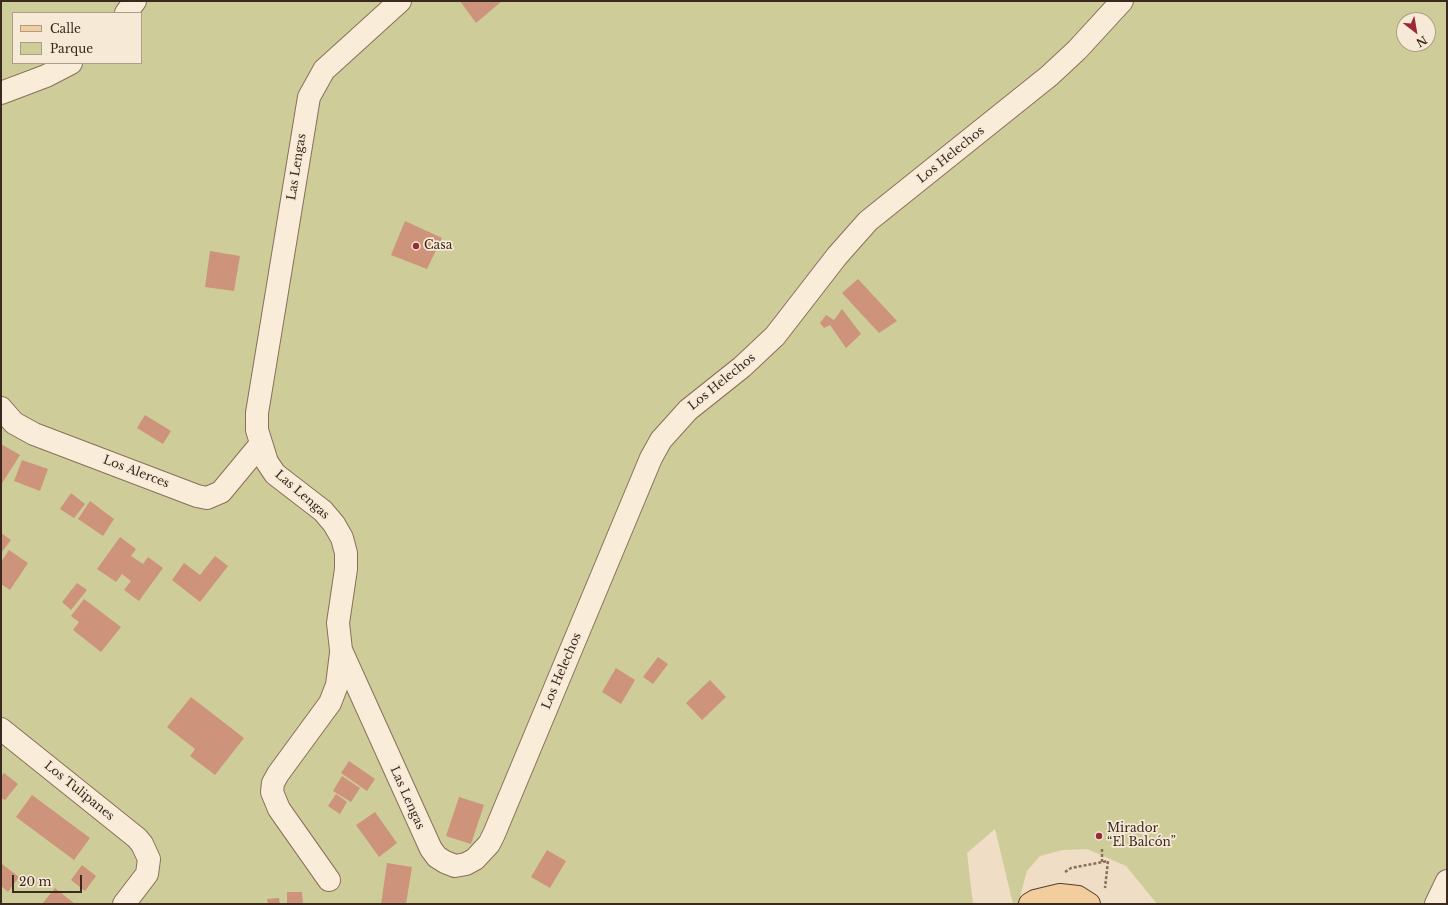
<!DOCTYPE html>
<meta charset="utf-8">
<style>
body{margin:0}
#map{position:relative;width:1448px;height:905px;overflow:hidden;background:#efdec5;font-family:"Libre Baskerville",serif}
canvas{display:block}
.frame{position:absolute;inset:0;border:2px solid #3b291f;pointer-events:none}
.legend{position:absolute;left:12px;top:12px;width:130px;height:52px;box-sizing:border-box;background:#f6e9d5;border:1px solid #ab9c8c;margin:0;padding:5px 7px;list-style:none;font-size:12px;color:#3b291f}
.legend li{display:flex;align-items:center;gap:8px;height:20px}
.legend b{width:20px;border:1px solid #ab9c8c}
.north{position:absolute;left:1396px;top:12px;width:40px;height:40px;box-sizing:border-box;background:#f6e9d5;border:1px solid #ab9c8c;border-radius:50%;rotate:149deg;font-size:11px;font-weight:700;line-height:16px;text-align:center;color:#3b291f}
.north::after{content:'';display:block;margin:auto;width:14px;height:18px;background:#9b2a38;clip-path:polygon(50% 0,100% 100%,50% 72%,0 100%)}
.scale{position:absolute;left:12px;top:875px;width:70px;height:18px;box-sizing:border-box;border:2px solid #3b291f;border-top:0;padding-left:5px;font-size:12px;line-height:14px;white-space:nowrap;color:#3b291f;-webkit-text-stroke:3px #f6e9d5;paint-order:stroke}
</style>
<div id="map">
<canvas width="1448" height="905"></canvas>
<div class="frame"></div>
<ul class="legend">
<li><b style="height:5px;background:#f2cd9d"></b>Calle</li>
<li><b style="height:11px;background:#cecd99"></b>Parque</li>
</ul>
<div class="north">N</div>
<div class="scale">20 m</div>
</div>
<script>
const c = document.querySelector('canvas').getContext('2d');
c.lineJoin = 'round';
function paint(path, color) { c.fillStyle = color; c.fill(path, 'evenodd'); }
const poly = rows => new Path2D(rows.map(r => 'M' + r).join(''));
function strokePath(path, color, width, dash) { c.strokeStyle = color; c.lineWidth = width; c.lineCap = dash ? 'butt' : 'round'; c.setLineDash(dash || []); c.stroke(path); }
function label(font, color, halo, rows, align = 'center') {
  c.font = font + ' "Libre Baskerville",serif'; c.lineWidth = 3.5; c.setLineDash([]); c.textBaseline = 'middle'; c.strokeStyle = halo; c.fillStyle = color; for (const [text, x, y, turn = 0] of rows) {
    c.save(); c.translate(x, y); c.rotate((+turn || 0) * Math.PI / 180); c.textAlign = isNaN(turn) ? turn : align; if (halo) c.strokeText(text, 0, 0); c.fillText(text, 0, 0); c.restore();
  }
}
const green = poly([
 [1,1,1447,1,1447,904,1157,904,1126,866,1087,849,1063,850,1040,856,1027,871,1018,904,1013,904,995,829,967,853,973,904,1,904],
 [13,13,141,13,141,63,13,63],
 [1404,20,1428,20,1428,44,1404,44]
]);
const building = poly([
 [460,1,502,1,476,23],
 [405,221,442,238,427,269,391,255],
 [210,251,240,256,234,291,205,287],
 [858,279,897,321,879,333,842,293],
 [842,309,861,334,846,348,830,325,824,328,820,323,826,315,834,320],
 [145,415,171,431,163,444,137,428],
 [1,444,20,455,1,485],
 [22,460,48,469,40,491,14,481],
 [71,493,85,504,74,518,60,509],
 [90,501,114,519,103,536,78,519],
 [1,533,11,540,1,553],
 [120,537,136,549,131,556,143,564,148,557,163,568,139,601,124,590,131,581,122,574,116,582,97,569],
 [9,550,28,563,10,590,1,584,1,562],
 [215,556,228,566,200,602,172,580,184,563,200,575],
 [77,583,87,590,71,610,62,602],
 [84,599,121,627,101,652,73,630,79,622,71,616],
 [658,657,668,664,653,684,643,677],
 [616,668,635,680,621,704,602,692],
 [710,680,726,697,702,720,686,703],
 [191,697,244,738,215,775,190,756,195,749,167,727],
 [349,761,375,779,367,791,341,773],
 [4,773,18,784,5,800,1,798,1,777],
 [342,776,360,788,351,802,333,791],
 [336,794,347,802,340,814,328,806],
 [32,795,90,838,74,860,16,817],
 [459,797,484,805,471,844,446,836],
 [375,812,397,843,379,857,356,825],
 [547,850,566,861,550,888,531,877],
 [387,863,412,867,406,904,381,904],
 [2,864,19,877,8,892,1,886],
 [82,865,96,876,85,891,71,880],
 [55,888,75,904,42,904],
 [287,892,302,892,303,904,287,904],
 [279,898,280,904,268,904,267,899]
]);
const path = poly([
 [1102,862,1102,847],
 [1065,872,1071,868,1108,861,1105,888]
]);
const minor = poly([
 [400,1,324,70,309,97,257,413,257,430,267,462,275,474,323,511,334,524,342,538,346,553,346,569,338,623,341,650,431,849,437,857,445,862,455,866,466,864,475,859,489,844,494,834,651,458,661,440,688,410,742,367,775,336,837,256,868,221,1049,76,1077,50,1122,1],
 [126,13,135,1],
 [1,93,46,76,71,63],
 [1,408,14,423,34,434,197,496,207,498,221,492,260,445],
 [1,729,137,838,142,844,149,859,147,874,124,904],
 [329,880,279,809,272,792,273,783,278,774,330,703,337,685,341,653],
 [1436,904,1447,881]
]);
const major = poly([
 [1030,904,1035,901,1060,895,1078,897,1089,904]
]);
const markers = [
 [416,246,4,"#9b2a38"],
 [1099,836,4,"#9b2a38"]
];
const streetNames = [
 ["Los Helechos",951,155,-39],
 ["Las Lengas",297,167,-81],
 ["Los Helechos",722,382,-39],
 ["Los Alerces",136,472,21],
 ["Las Lengas",302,495,41],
 ["Los Helechos",562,671,-67],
 ["Los Tulipanes",79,791,39],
 ["Las Lengas",407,798,66]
];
const poiNames = [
 ["Casa",424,246],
 ["Mirador",1107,829],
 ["“El Balcón”",1107,843]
];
paint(green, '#cecd99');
paint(building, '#ce937b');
strokePath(minor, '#8b6e5b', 24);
strokePath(major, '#583d2f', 24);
strokePath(path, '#8b6e5b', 2.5, [3, 2]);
strokePath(minor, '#f9ecd9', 22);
strokePath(major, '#f2cd9d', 22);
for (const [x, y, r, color] of markers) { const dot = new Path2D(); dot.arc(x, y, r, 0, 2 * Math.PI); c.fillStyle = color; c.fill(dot); strokePath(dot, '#f6e9d5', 1.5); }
label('12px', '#3b291f', '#f6e9d5', streetNames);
label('12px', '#3b291f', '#f6e9d5', poiNames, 'left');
</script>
